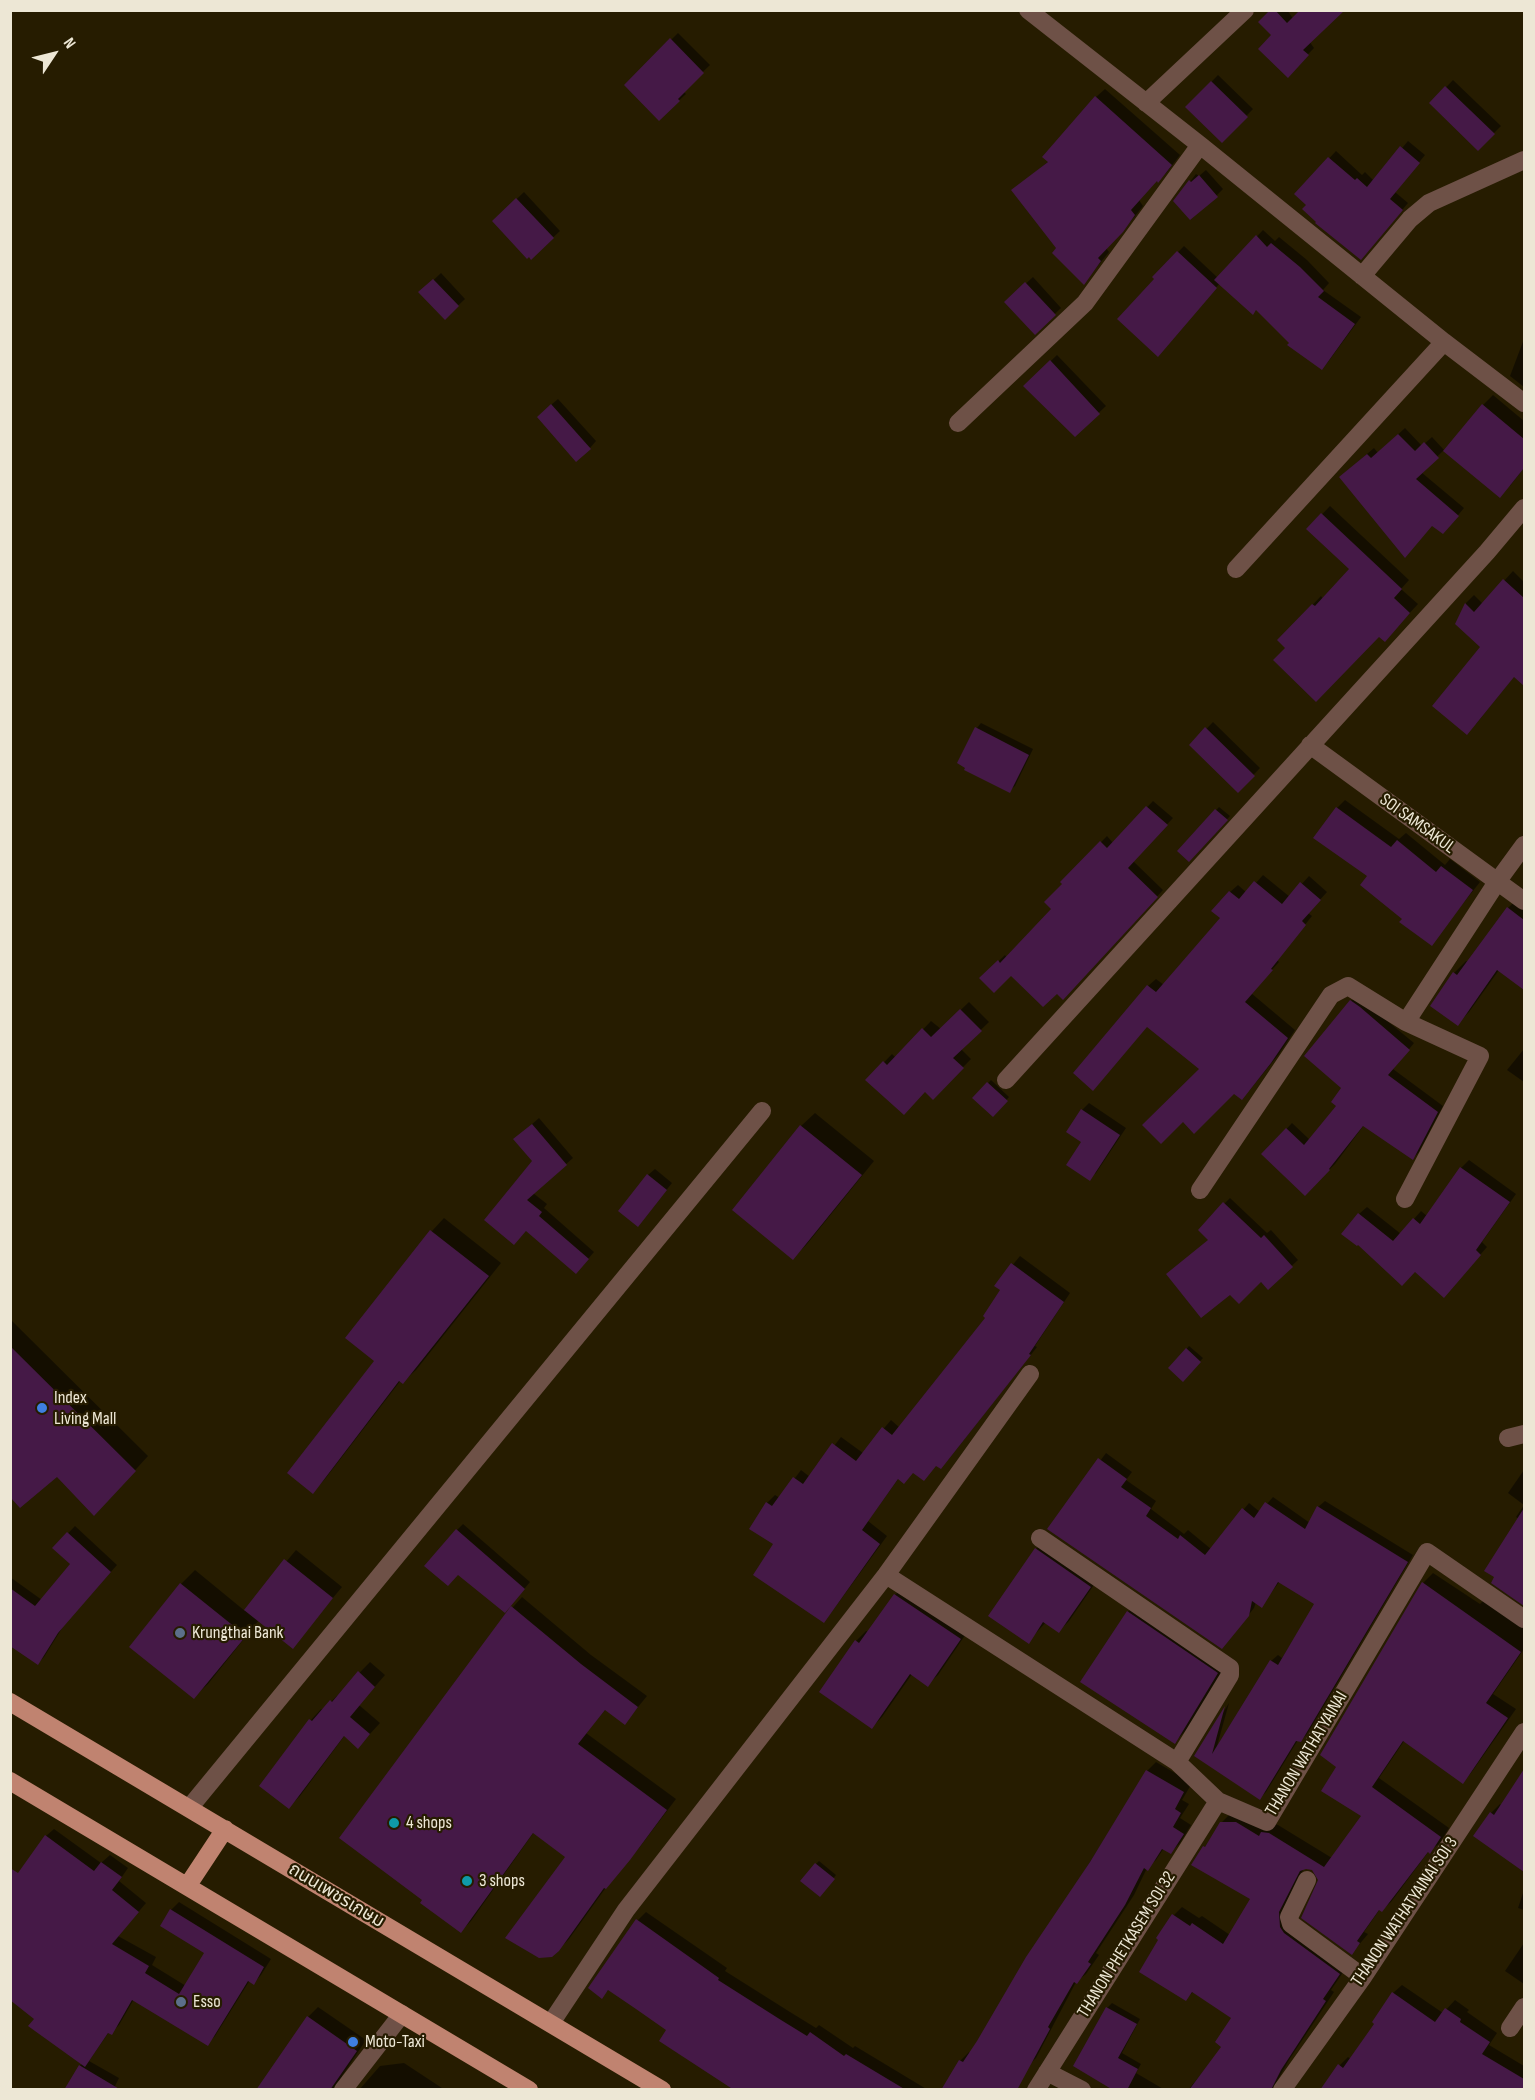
<!DOCTYPE html>
<meta charset="utf-8">
<style>
body{margin:0}
#map{position:relative;width:1535px;height:2100px;overflow:hidden;background:#261c00;font-family:"Sofia Sans Condensed",sans-serif}
canvas{display:block}
.frame{position:absolute;inset:0;border:12px solid #ede7d5;pointer-events:none}
.north{position:absolute;left:24px;top:24px;width:60px;height:60px;-webkit-text-stroke:4px #261c00;paint-order:stroke;rotate:55deg;font-size:16px;font-weight:700;line-height:24px;text-align:center;color:#ede7d5}
.north::after{content:'';display:block;margin:auto;width:21px;height:27px;background:#ede7d5;clip-path:polygon(50% 0,100% 100%,50% 72%,0 100%)}
</style>
<div id="map">
<canvas width="1535" height="2100"></canvas>
<div class="frame"></div>
<div class="north">N</div>
</div>
<script>
const c = document.querySelector('canvas').getContext('2d');
c.lineJoin = 'round';
function paint(path, color) { c.fillStyle = color; c.fill(path, 'evenodd'); }
const poly = rows => new Path2D(rows.map(r => 'M' + r).join(''));
function strokePath(path, color, width, dash) { c.strokeStyle = color; c.lineWidth = width; c.lineCap = dash ? 'butt' : 'round'; c.setLineDash(dash || []); c.stroke(path); }
function label(font, color, halo, rows, align = 'center') {
  c.font = font + ' "Sofia Sans Condensed","Noto Sans Thai",sans-serif'; c.lineWidth = 4.5; c.setLineDash([]); c.textBaseline = 'middle'; c.strokeStyle = halo; c.fillStyle = color; for (const [text, x, y, turn = 0] of rows) {
    c.save(); c.translate(x, y); c.rotate((+turn || 0) * Math.PI / 180); c.textAlign = isNaN(turn) ? turn : align; if (halo) c.strokeText(text, 0, 0); c.fillText(text, 0, 0); c.restore();
  }
}
const shadow = poly([
 [1272,10,1287,10,1314,48,1288,75,1274,35],
 [678,33,710,65,683,91,686,94,659,119,626,85],
 [1218,75,1253,109,1222,141,1187,107],
 [1453,80,1501,126,1478,149,1431,103],
 [1105,89,1180,155,1167,172,1158,181,1157,180,1139,200,1143,206,1131,221,1106,248,1109,252,1084,283,1013,190,1049,161,1096,97],
 [1408,141,1425,155,1395,192,1408,203,1367,252,1296,194,1336,151,1362,175,1365,172,1374,181],
 [1206,170,1223,189,1216,196,1175,201,1196,174,1199,176],
 [524,192,560,231,531,258,494,221],
 [1263,230,1275,241,1279,237,1307,260,1329,283,1323,290,1361,317,1328,362,1322,369,1291,343,1257,309,1253,313,1220,283,1163,349,1156,279,1154,277,1184,246,1218,278],
 [441,273,465,299,445,318,421,292],
 [1033,277,1061,308,1035,333,1006,302],
 [1524,339,1524,387,1510,376],
 [1057,355,1106,406,1075,435,1025,386],
 [1493,395,1524,421,1524,468,1510,486,1483,405],
 [558,399,596,441,590,448,545,410],
 [1405,428,1422,446,1432,437,1444,450,1421,472,1464,508,1449,526,1347,471,1374,448,1378,453],
 [1330,506,1409,580,1401,589,1418,604,1393,631,1287,648,1279,640,1321,596,1323,599,1351,569,1308,529],
 [1513,571,1524,582,1524,664,1476,724,1482,647,1456,623,1466,603,1474,595,1483,604],
 [1213,722,1260,768,1238,791,1191,745],
 [981,723,1033,749,1015,786,1009,791,976,729],
 [1345,800,1399,839,1406,833,1445,865,1450,859,1480,882,1431,944,1404,919,1337,808],
 [1153,801,1173,818,1133,861,1163,890,1069,992,1057,992,1011,974,981,978,1005,955,1007,958,1053,909,1064,884,1062,882,1107,836,1113,843],
 [1219,807,1230,816,1189,860,1179,851],
 [1263,875,1290,897,1309,876,1327,892,1308,913,1312,916,1277,960,1279,962,1251,993,1295,1030,1279,1054,1249,1091,1201,1069,1148,986,1156,979,1164,985,1222,918,1230,892,1238,885,1247,893],
 [1520,896,1524,900,1524,989,1499,970,1469,1012,1457,1024,1454,973,1466,961,1468,962,1508,908],
 [1357,996,1414,1043,1393,1069,1443,1106,1419,1152,1413,1158,1364,1125,1335,1164,1305,1194,1263,1154,1292,1123,1310,1140,1338,1105,1343,1087,1351,1001],
 [969,1002,989,1022,961,1049,971,1059,933,1098,925,1090,867,1080,892,1054,896,1058,931,1021,941,1029],
 [1524,1049,1524,1082,1507,1070],
 [991,1080,1009,1097,993,1115,974,1098],
 [1089,1103,1126,1128,1096,1173,1089,1179,1082,1110],
 [815,1113,874,1161,807,1244,793,1258,801,1126],
 [539,1118,573,1158,533,1193,547,1204,544,1208,594,1252,583,1265,527,1230,514,1243,534,1161,522,1133],
 [1469,1160,1516,1194,1482,1242,1487,1247,1451,1288,1359,1214,1367,1207,1401,1234,1421,1211,1427,1216,1461,1168],
 [655,1169,672,1183,644,1218,648,1175],
 [1230,1198,1267,1233,1271,1230,1298,1260,1268,1288,1210,1239,1224,1204],
 [444,1218,501,1263,416,1370,403,1382,401,1380,325,1479,313,1492,376,1360,347,1338,432,1231],
 [1020,1256,1070,1293,1035,1346,1037,1347,948,1460,941,1467,937,1464,899,1478,868,1521,887,1536,831,1613,824,1621,775,1543,751,1528,767,1503,775,1495,780,1498,801,1470,810,1477,841,1437,863,1453,891,1420,900,1428,988,1317,1002,1290,996,1285],
 [10,1319,148,1456,108,1500,58,1475,10,1495],
 [1189,1346,1203,1358,1183,1380,1170,1368],
 [1106,1453,1132,1472,1126,1480,1156,1501,1151,1509,1184,1534,1188,1530,1211,1549,1249,1503,1260,1512,1273,1497,1310,1523,1318,1507,1325,1501,1413,1555,1307,1734,1301,1740,1298,1740,1266,1792,1260,1798,1196,1756,1229,1703,1217,1746,1271,1661,1278,1655,1282,1658,1316,1604,1280,1581,1261,1606,1256,1602,1254,1608,1228,1641,1049,1529],
 [1524,1470,1524,1604,1493,1582,1519,1519,1516,1517,1524,1505,1508,1493],
 [463,1524,530,1582,510,1606,457,1530],
 [75,1526,117,1565,64,1625,44,1657,38,1663,10,1645,10,1577,42,1600,72,1564,54,1548],
 [1046,1539,1100,1576,1069,1621,1059,1631,1046,1622,1028,1642,1036,1549],
 [296,1550,342,1587,292,1647,259,1620,208,1684,194,1697,181,1584,195,1570,245,1611],
 [1433,1573,1480,1604,1490,1594,1524,1619,1524,1649,1493,1694,1516,1709,1471,1773,1463,1782,1404,1741,1379,1778,1449,1828,1439,1844,1429,1851,1391,1902,1382,1910,1380,1909,1364,1932,1368,1934,1352,1953,1320,1878,1313,1869,1304,1868,1287,1902,1288,1918,1348,1965,1331,1990,1334,1992,1289,2060,1272,2090,1188,2090,1224,2046,1233,2018,1194,1991,1186,1999,1174,1915,1182,1907,1199,1918,1202,1916,1230,1935,1252,1898,1193,1865,1221,1823,1230,1814,1278,1825,1332,1858,1363,1816,1338,1767,1322,1755,1424,1582],
 [906,1584,970,1628,938,1675,927,1685,912,1674,882,1717,872,1727,856,1641,866,1631,869,1632,895,1595],
 [522,1597,591,1655,647,1696,625,1723,606,1709,586,1733,676,1799,639,1848,607,1886,569,1939,558,1950,567,1857,534,1832,471,1921,461,1931,424,1900,341,1837,513,1607],
 [1141,1598,1231,1659,1188,1728,1175,1742,1128,1612],
 [370,1662,385,1675,359,1705,380,1723,358,1747,345,1735,300,1796,289,1807,261,1786,311,1720,321,1709,323,1710],
 [1156,1762,1192,1783,1182,1800,1189,1804,1180,1818,1191,1825,1180,1843,1171,1852,1164,1848,1156,1860,1147,1868,1134,1895,1096,1953,1099,1955,1086,1974,1076,1982,1036,2058,1028,2066,1012,2090,941,2090,960,2061,969,2052,970,2053,1147,1771],
 [1524,1771,1524,1870,1475,1836,1491,1813,1500,1804,1502,1806],
 [54,1829,101,1863,110,1855,128,1868,119,1881,146,1903,118,1936,156,1957,152,1965,186,1986,206,1953,171,1910,179,1902,271,1959,261,1975,254,1983,250,1980,215,2036,207,2044,134,1999,119,2025,111,2033,109,2032,89,2061,119,2078,113,2090,80,2066,82,2063,36,2018,46,1836],
 [819,1861,836,1875,822,1893,816,1864],
 [1524,1890,1524,1910,1518,1908],
 [646,1912,727,1968,725,1971,790,2012,816,2028,819,2025,853,2048,855,2046,928,2090,762,2090,668,2030,609,1989,602,1997,638,1920],
 [1524,1943,1524,1984,1505,1971],
 [1402,1985,1443,2013,1455,2000,1469,2010,1467,2012,1497,2033,1489,2045,1524,2066,1524,2090,1321,2090,1340,2065,1348,2057,1351,2059,1377,2024,1393,1993],
 [1112,2003,1140,2019,1122,2053,1141,2064,1136,2073,1165,2090,1117,2090,1107,2008],
 [318,2007,366,2040,342,2076,342,2083,348,2090,257,2090,308,2017],
 [404,2063,445,2090,359,2090,380,2066]
]);
const building = poly([
 [1270,10,1275,10,1287,23,1300,10,1345,10,1303,50,1309,55,1288,78,1258,49,1271,35,1258,22],
 [670,38,704,73,678,99,680,101,659,121,624,85],
 [1211,81,1248,117,1222,143,1185,107],
 [1445,86,1495,134,1478,151,1429,103],
 [1095,96,1172,165,1158,183,1157,181,1131,210,1135,215,1123,232,1098,258,1101,261,1084,285,1052,253,1056,248,1011,190,1048,162,1042,157],
 [1400,146,1420,163,1390,199,1403,210,1361,260,1315,223,1316,222,1302,209,1306,205,1294,194,1328,157,1355,180,1357,178,1367,187],
 [1199,175,1218,197,1190,220,1173,201,1189,180,1191,182],
 [516,198,554,238,531,260,529,257,527,259,492,221],
 [1256,235,1267,247,1271,243,1300,267,1324,291,1318,297,1355,324,1322,370,1287,345,1289,343,1256,310,1253,315,1214,280],
 [1177,251,1217,288,1158,357,1117,319,1154,279,1152,277],
 [433,279,459,306,445,320,418,292],
 [1025,282,1056,315,1035,335,1004,302],
 [1050,360,1100,414,1075,437,1023,386],
 [551,404,591,449,576,462,537,417],
 [1482,404,1524,439,1524,468,1500,498,1443,451],
 [1398,434,1415,451,1424,442,1439,458,1416,479,1459,516,1443,534,1432,526,1405,558,1339,477,1367,454,1371,458],
 [1321,513,1402,589,1394,598,1410,613,1385,642,1379,637,1316,702,1273,660,1285,648,1277,640,1312,604,1315,606,1349,569,1306,529],
 [1503,579,1524,598,1524,686,1514,677,1467,735,1432,706,1480,647,1455,624,1465,603,1474,612],
 [975,727,1029,755,1010,793,964,770,965,768,957,763],
 [1205,727,1255,776,1238,793,1189,745],
 [1146,806,1168,825,1128,868,1158,897,1063,1000,1057,994,1043,1007,1011,976,994,993,979,978,998,960,1000,963,1051,909,1044,902,1062,884,1060,882,1100,841,1107,848],
 [1336,807,1391,847,1397,840,1436,872,1441,866,1473,890,1432,946,1399,922,1402,919,1360,885,1367,876,1313,838],
 [1215,809,1228,820,1189,862,1177,851],
 [1254,881,1282,904,1300,882,1321,900,1302,921,1306,925,1271,969,1273,970,1245,1002,1288,1038,1271,1063,1242,1100,1234,1094,1194,1134,1183,1122,1161,1144,1142,1125,1199,1069,1147,1027,1093,1091,1073,1073,1147,985,1156,992,1220,918,1211,911,1229,891,1239,899],
 [1507,907,1524,920,1524,990,1497,970,1458,1026,1430,1006,1453,972,1457,975],
 [1350,1000,1360,1007,1410,1050,1388,1075,1438,1112,1413,1160,1363,1126,1329,1169,1330,1170,1305,1196,1261,1154,1286,1128,1304,1145,1336,1106,1331,1102,1341,1088,1304,1056],
 [960,1009,982,1031,953,1058,964,1068,933,1100,925,1092,904,1115,865,1080,883,1061,887,1065,922,1028,931,1037],
 [987,1082,1008,1101,993,1117,972,1098],
 [1081,1109,1120,1135,1090,1181,1066,1165,1081,1142,1066,1132],
 [532,1124,567,1165,527,1200,542,1212,539,1216,589,1259,576,1274,526,1231,514,1245,484,1220,532,1161,513,1139],
 [800,1125,862,1175,793,1260,732,1210],
 [1460,1167,1510,1202,1476,1250,1481,1255,1444,1298,1415,1272,1402,1286,1358,1245,1357,1246,1341,1234,1358,1213,1393,1241,1413,1218,1420,1224],
 [647,1174,667,1190,638,1227,618,1211],
 [1223,1202,1261,1238,1264,1235,1293,1267,1268,1290,1261,1282,1239,1304,1230,1295,1201,1318,1166,1274,1208,1240,1198,1230],
 [430,1230,489,1276,403,1384,399,1381,313,1494,287,1473,374,1361,345,1338],
 [1011,1263,1064,1302,1029,1354,1031,1355,941,1469,936,1466,924,1481,913,1473,904,1484,898,1479,862,1530,880,1544,824,1623,753,1575,773,1544,749,1529,766,1502,772,1506,793,1477,803,1484,832,1443,856,1461,882,1427,892,1435,985,1318,983,1316,1000,1290,994,1286],
 [10,1346,136,1471,94,1516,57,1477,20,1508,10,1497],
 [1186,1348,1201,1362,1183,1382,1168,1368],
 [1098,1458,1127,1479,1121,1487,1151,1508,1146,1516,1178,1539,1180,1535,1205,1555,1242,1508,1254,1518,1265,1502,1305,1529,1317,1506,1408,1562,1301,1742,1296,1741,1260,1800,1194,1756,1225,1706,1212,1754,1270,1660,1278,1665,1314,1604,1278,1582,1262,1608,1252,1601,1249,1616,1222,1649,1047,1529],
 [1524,1508,1524,1606,1491,1583,1494,1577,1484,1571],
 [456,1529,525,1589,505,1613,458,1575,448,1586,424,1566],
 [67,1532,111,1572,58,1633,38,1665,10,1646,10,1588,35,1606,70,1564,52,1548],
 [1035,1548,1091,1587,1059,1633,1043,1622,1029,1644,988,1616],
 [284,1559,333,1598,293,1649,244,1610],
 [1422,1582,1521,1652,1486,1703,1508,1718,1463,1784,1403,1741,1372,1787,1441,1837,1430,1854,1428,1852,1382,1912,1379,1910,1357,1941,1360,1943,1352,1955,1301,1918,1318,1880,1312,1870,1306,1869,1300,1871,1279,1912,1280,1927,1284,1933,1340,1974,1323,1999,1326,2001,1281,2070,1271,2090,1189,2090,1221,2047,1215,2042,1231,2018,1192,1992,1186,2001,1139,1972,1158,1940,1156,1938,1172,1914,1190,1926,1192,1923,1223,1944,1250,1899,1191,1865,1203,1846,1205,1847,1220,1822,1236,1822,1259,1836,1261,1832,1269,1833,1324,1867,1361,1816,1321,1791,1336,1767,1320,1755],
 [180,1583,246,1636,194,1699,129,1647],
 [894,1594,961,1639,928,1687,910,1674,872,1729,819,1692,855,1640,859,1643],
 [511,1606,581,1664,638,1707,625,1725,605,1710,578,1744,667,1810,630,1860,606,1889,604,1888,559,1951,552,1957,539,1958,505,1938,565,1857,533,1833,461,1933,420,1903,422,1900,339,1838],
 [1127,1611,1218,1673,1175,1744,1080,1682],
 [358,1671,375,1687,350,1717,370,1734,358,1749,344,1736,289,1809,259,1786,309,1719,312,1721,330,1700,332,1702],
 [1524,1769,1524,1872,1473,1836,1490,1812,1494,1815],
 [1146,1770,1184,1792,1175,1809,1181,1813,1173,1827,1184,1834,1171,1854,1162,1849,1148,1871,1144,1868,1125,1905,1088,1962,1091,1964,1077,1984,1074,1982,1048,2027,1050,2029,1017,2090,941,2090,959,2060,963,2062,977,2041,1026,1957,1090,1862],
 [45,1835,94,1871,101,1862,122,1877,112,1890,139,1912,112,1944,149,1966,145,1973,179,1994,204,1953,160,1926,170,1909,264,1967,254,1985,248,1981,208,2046,132,2000,112,2035,108,2033,85,2067,28,2026,34,2019,10,2000,10,1868,18,1873],
 [815,1863,835,1879,820,1897,800,1881],
 [636,1919,719,1978,718,1980,781,2020,807,2036,810,2032,844,2056,846,2054,906,2090,734,2090,659,2041,666,2030,636,2009,608,1990,602,1999,588,1988],
 [1392,1992,1435,2022,1445,2008,1461,2019,1460,2022,1490,2042,1482,2054,1524,2079,1524,2090,1320,2090,1338,2064,1343,2068,1374,2024,1372,2022],
 [1106,2007,1137,2024,1118,2058,1138,2069,1127,2090,1113,2090,1073,2066],
 [307,2016,357,2051,330,2090,256,2090],
 [79,2065,121,2090,64,2090]
]);
const minor = poly([
 [1028,10,1200,145,1444,342,1524,403],
 [1146,103,1245,10],
 [1362,276,1410,219,1429,203,1524,160],
 [958,423,1085,303,1200,145],
 [1236,569,1444,342],
 [1310,745,1524,901],
 [1406,1022,1497,882,1524,845],
 [1006,1080,1487,552,1524,508],
 [1200,1190,1331,995,1348,986,1406,1022,1480,1056,1405,1199],
 [1508,1438,1524,1434],
 [1040,1538,1230,1668,1230,1675,1177,1762],
 [886,1575,1177,1762,1218,1801,1267,1822,1427,1552,1524,1619],
 [190,1807,762,1111],
 [1307,1880,1289,1917,1291,1924,1363,1977],
 [551,2023,626,1910,886,1575,1030,1374],
 [1510,2028,1524,2007],
 [1047,2072,1082,2090],
 [343,2090,402,2014],
 [1036,2090,1218,1801],
 [1282,2090,1363,1977,1524,1732]
]);
const major = poly([
 [10,1702,662,2090],
 [10,1781,529,2090],
 [188,1885,225,1829]
]);
const markers = [
 [42,1408,6,"#3f7fe0"],
 [180,1633,6,"#5c6f8a"],
 [394,1823,6,"#0f9aa8"],
 [467,1881,6,"#0f9aa8"],
 [181,2002,6,"#5c6f8a"],
 [353,2042,6,"#3f7fe0"]
];
const streetNames = [
 ["SOI SAMSAKUL",1417,824,36],
 ["THANON WATHATYAINAI",1307,1754,-59],
 ["ถนนเพชรเกษม",336,1896,31],
 ["THANON WATHATYAINAI SOI 3",1405,1912,-56],
 ["THANON PHETKASEM SOI 32",1127,1945,-58]
];
const poiNames = [
 ["Index",54,1398],
 ["Living Mall",54,1419],
 ["Krungthai Bank",192,1633],
 ["4 shops",406,1823],
 ["3 shops",479,1881],
 ["Esso",193,2002],
 ["Moto-Taxi",365,2042]
];
paint(shadow, '#0007');
paint(building, '#451947');
strokePath(minor, '#6e5147', 18);
strokePath(major, '#c08370', 18);
for (const [x, y, r, color] of markers) { const dot = new Path2D(); dot.arc(x, y, r, 0, 2 * Math.PI); c.fillStyle = color; c.fill(dot); strokePath(dot, '#261c00', 2); }
label('18px', '#ede7d5', '#261c00', streetNames);
label('18px', '#ede7d5', '#261c00', poiNames, 'left');
</script>
